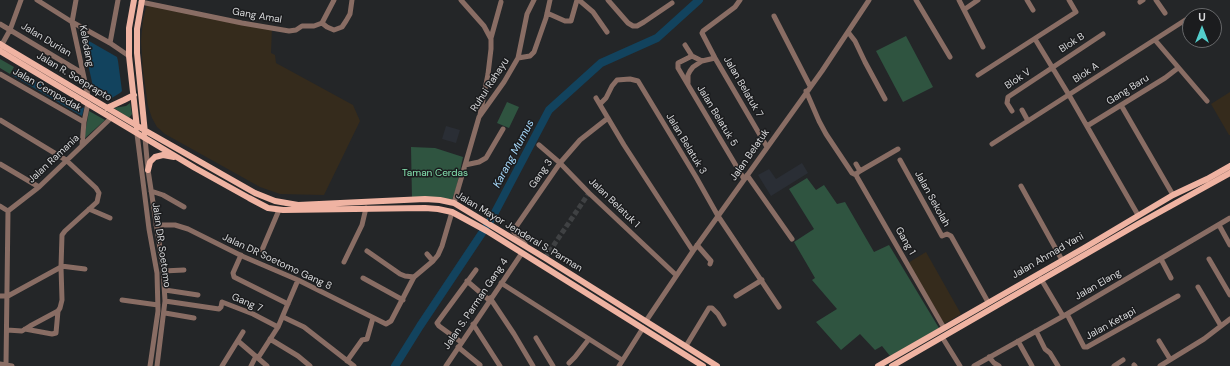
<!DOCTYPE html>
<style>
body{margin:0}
#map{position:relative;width:1230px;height:366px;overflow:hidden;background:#242628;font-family:"DM Sans",sans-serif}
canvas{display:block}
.north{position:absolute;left:1182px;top:8px;width:40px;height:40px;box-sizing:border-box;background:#1b1c1e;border:1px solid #67686a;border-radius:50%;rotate:0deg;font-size:11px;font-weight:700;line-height:16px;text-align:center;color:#d8d9db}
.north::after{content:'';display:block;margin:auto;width:14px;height:18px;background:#53cdcb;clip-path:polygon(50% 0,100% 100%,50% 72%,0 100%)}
</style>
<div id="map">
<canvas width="1230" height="366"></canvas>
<div class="north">U</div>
</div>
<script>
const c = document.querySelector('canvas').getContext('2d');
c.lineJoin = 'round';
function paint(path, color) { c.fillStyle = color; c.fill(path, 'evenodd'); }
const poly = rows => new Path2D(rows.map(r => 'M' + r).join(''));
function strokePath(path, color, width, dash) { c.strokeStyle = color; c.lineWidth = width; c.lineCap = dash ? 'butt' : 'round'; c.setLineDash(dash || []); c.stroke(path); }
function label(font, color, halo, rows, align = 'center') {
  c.font = font + ' "DM Sans",sans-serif'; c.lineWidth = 3; c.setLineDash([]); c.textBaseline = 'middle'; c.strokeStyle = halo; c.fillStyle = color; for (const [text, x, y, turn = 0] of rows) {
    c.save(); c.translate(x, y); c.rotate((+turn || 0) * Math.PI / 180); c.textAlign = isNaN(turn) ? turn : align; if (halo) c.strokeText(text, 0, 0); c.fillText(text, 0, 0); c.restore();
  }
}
const commercial = poly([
 [147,4,272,27,271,53,275,55,276,63,353,105,360,121,324,195,280,194,260,187,165,134,157,127,152,118,148,106,143,71,141,41,143,20],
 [1230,92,1230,135,1229,135,1211,104],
 [926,252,961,314,944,324,908,263]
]);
const built = poly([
 [446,126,460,130,456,143,442,139],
 [802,163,808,173,771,196,758,175,769,169,776,179]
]);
const green = poly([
 [906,36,933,87,903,102,876,51],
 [0,59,14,67,10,74,0,68],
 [507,102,519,107,509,128,497,123],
 [130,103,132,114,129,118,114,108,126,106],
 [89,111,105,120,84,139],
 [411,147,435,148,463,157,456,189,451,202,412,199],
 [807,178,816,190,824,185,837,204,845,202,874,252,889,245,939,328,890,356,882,346,875,350,860,334,841,350,816,322,837,309,812,280,815,278,794,242,814,229,789,189]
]);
const water = poly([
 [82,37,117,57,118,61,122,91,120,93,110,99,94,91],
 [15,70,84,108,82,116,12,75]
]);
const river = poly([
 [395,366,420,326,492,218,549,110,601,63,657,38,699,0]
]);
const minorTunnel = poly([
 [545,258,589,193]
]);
const minor = poly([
 [37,0,72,22,110,43,129,56],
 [76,0,72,22,88,96],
 [334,0,322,23,327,27,334,30,342,27,346,21,350,14,352,0],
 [461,0,484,26,491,39,491,49,488,74,480,115],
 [579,0,593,12,607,32],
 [608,0,628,23,633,26,637,26,644,22,672,3],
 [740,0,735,7,703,31,702,33,715,58,767,147],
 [916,0,950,57],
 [959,0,983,47],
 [1027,0,1033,10],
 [1156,0,1165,13],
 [141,2,242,23,289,31,296,30,302,26,314,26,322,23],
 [1140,2,1143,0],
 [965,9,978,0],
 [547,13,565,21,571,21,577,0],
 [774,16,810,86],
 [1183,22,1190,33],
 [0,24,82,73],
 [848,32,855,41,865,62,885,99],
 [491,38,501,2],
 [1035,39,1069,95,1138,215],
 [1155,40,1207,101],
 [110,43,118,0],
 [685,45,692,56],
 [0,48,10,30,21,0],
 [518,58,530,56,534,52,546,18,550,0],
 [715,58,702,61,692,56,678,63,678,68,744,179],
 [0,74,84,122],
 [978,75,1076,12,1069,0],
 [688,83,688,75,690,71,693,67,702,61],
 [806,91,819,121,826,134,852,173,856,175],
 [596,98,624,145,693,251],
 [600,104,606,98,612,86,617,80,630,79,638,81,696,177,718,216,779,307],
 [1121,105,1173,195],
 [1022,110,1028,121],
 [1012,111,1007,103,1008,97,1103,34],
 [0,120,66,160,96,188,99,193,97,202,65,231,62,235,61,267,62,300,60,308,58,311,30,326,22,331,7,330],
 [1087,126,1165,78,1178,68],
 [137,134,149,229,157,273,158,311,150,366],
 [145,138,148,170,163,268,165,301,157,366],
 [992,144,1190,17],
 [82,145,84,122,88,103],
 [539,145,560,163,589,193,676,275],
 [900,160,942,236,947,234,951,236,988,302],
 [0,164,39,187],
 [856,164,860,171,856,174,857,177,944,328],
 [465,165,479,162,486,158,503,129],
 [860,171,898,149],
 [747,175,792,239],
 [1021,186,1062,260],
 [151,191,163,195,184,207],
 [454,203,479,117,504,82,518,58,527,14,534,0],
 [0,206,8,211],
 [89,209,110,218],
 [8,211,39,187,111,118],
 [156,225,175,225,188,229,242,256,298,280,386,324,391,321,414,277,433,261,438,255,442,246,452,212],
 [1219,225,1230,245],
 [525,244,513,231,560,163,580,140,608,118],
 [697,245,711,261,710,264],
 [262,250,279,210],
 [367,251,400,274,405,276,414,277],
 [427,254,433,261],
 [241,255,233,273,234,277,288,304],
 [1161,259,1171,278],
 [1209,259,1230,295],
 [344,262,362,225,366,208],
 [61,266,85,269],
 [163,271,184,270],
 [363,278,403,300],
 [1041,279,1063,316],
 [467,281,489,300],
 [501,283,622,360],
 [1198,287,1221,326],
 [165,290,198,295],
 [0,296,8,296,61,267],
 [736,296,762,280],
 [490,298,514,334,533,366],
 [122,300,158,305],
 [165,301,219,309,221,307,222,302,253,314,278,327],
 [165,313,194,318],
 [1067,314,1084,347,1087,347,1178,296],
 [283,317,304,327,354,366],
 [646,321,693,251,822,71,869,0],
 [473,324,500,366],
 [25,329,52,334,56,333,58,311],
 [1036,331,1045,349,1050,353,1058,366],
 [942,337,960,366],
 [536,338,553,366],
 [270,339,298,356,310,366],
 [238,341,267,366],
 [1018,341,1032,366],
 [1159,341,1170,359],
 [461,342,439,326,437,323,476,270],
 [686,346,709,308,712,308,718,314,724,324],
 [458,347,480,365],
 [989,357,994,363,999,366],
 [258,358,278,327,298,280],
 [347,361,362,340,367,339,373,318],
 [569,363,575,357,589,339],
 [0,364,12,366],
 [6,365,8,211],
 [1134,365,1135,366],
 [222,366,243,332],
 [251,366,256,356],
 [446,366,522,253],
 [619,366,643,328],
 [974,366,1067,314,1230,218],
 [1114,366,1123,360],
 [1160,366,1204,339,1230,319]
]);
const major = poly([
 [134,0,129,28,129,56,137,128],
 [142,0,137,29,137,53,145,133],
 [0,44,146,131,255,193,275,201,298,205,425,199,440,200,454,203,545,258,717,366],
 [0,51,195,168,249,198,268,208,283,210,425,208,438,209,452,212,487,231,703,366],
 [107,108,124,100,134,95],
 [148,170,150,162,155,157,163,155,174,157],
 [878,366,1084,248,1173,195,1207,179,1230,166],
 [892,366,1138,224,1230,173]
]);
const streetNames = [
 ["Gang Amal",257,16,10],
 ["Jalan Durian",46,40,31],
 ["Blok B",1072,43,-33],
 ["Keledang",86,46,79],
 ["Blok A",1086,73,-33],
 ["Jalan R. Soeprapto",74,77,31],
 ["Blok V",1018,79,-34],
 ["Ruhui Rahayu",490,85,-57],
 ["Jalan Belatuk 7",743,87,60],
 ["Jalan Cempedak",47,90,30],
 ["Gang Baru",1128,90,-32],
 ["Jalan Belatuk 5",717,116,59],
 ["Jalan Belatuk 3",686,144,59],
 ["Jalan Belatuk",750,155,-55],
 ["Jalan Ramania",54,159,-43],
 ["Gang 3",541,174,-55],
 ["Jalan Sekolah",932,199,61],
 ["Jalan Belatuk 1",614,203,44],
 ["Jalan Mayor Jenderal S. Parman",519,232,31],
 ["Gang 1",905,241,60],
 ["Jalan DR. Soetomo",161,245,82],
 ["Jalan Ahmad Yani",1048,256,-30],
 ["Jalan DR Soetomo Gang 8",277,262,25],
 ["Jalan Elang",1098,285,-30],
 ["Gang 7",247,303,23],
 ["Jalan S. Parman Gang 4",476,304,-56],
 ["Jalan Ketapi",1111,324,-29]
];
const parkNames = [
 ["Taman Cerdas",435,173]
];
const waterNames = [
 ["Karang Mumus",514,154,-62]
];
paint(commercial, '#352b1c');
paint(built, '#2a2e35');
paint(green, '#2f5440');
paint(water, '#12435e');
strokePath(river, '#12435e', 8);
strokePath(minorTunnel, '#3f4143', 5, [5, 2.5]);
strokePath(minor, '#896d64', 5);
strokePath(major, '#efb3a2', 6);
label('10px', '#d8d9db', '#1b1c1e', streetNames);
label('10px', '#86e4b1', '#1b1c1e', parkNames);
label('italic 11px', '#a5d7f9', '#1b1c1e', waterNames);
</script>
